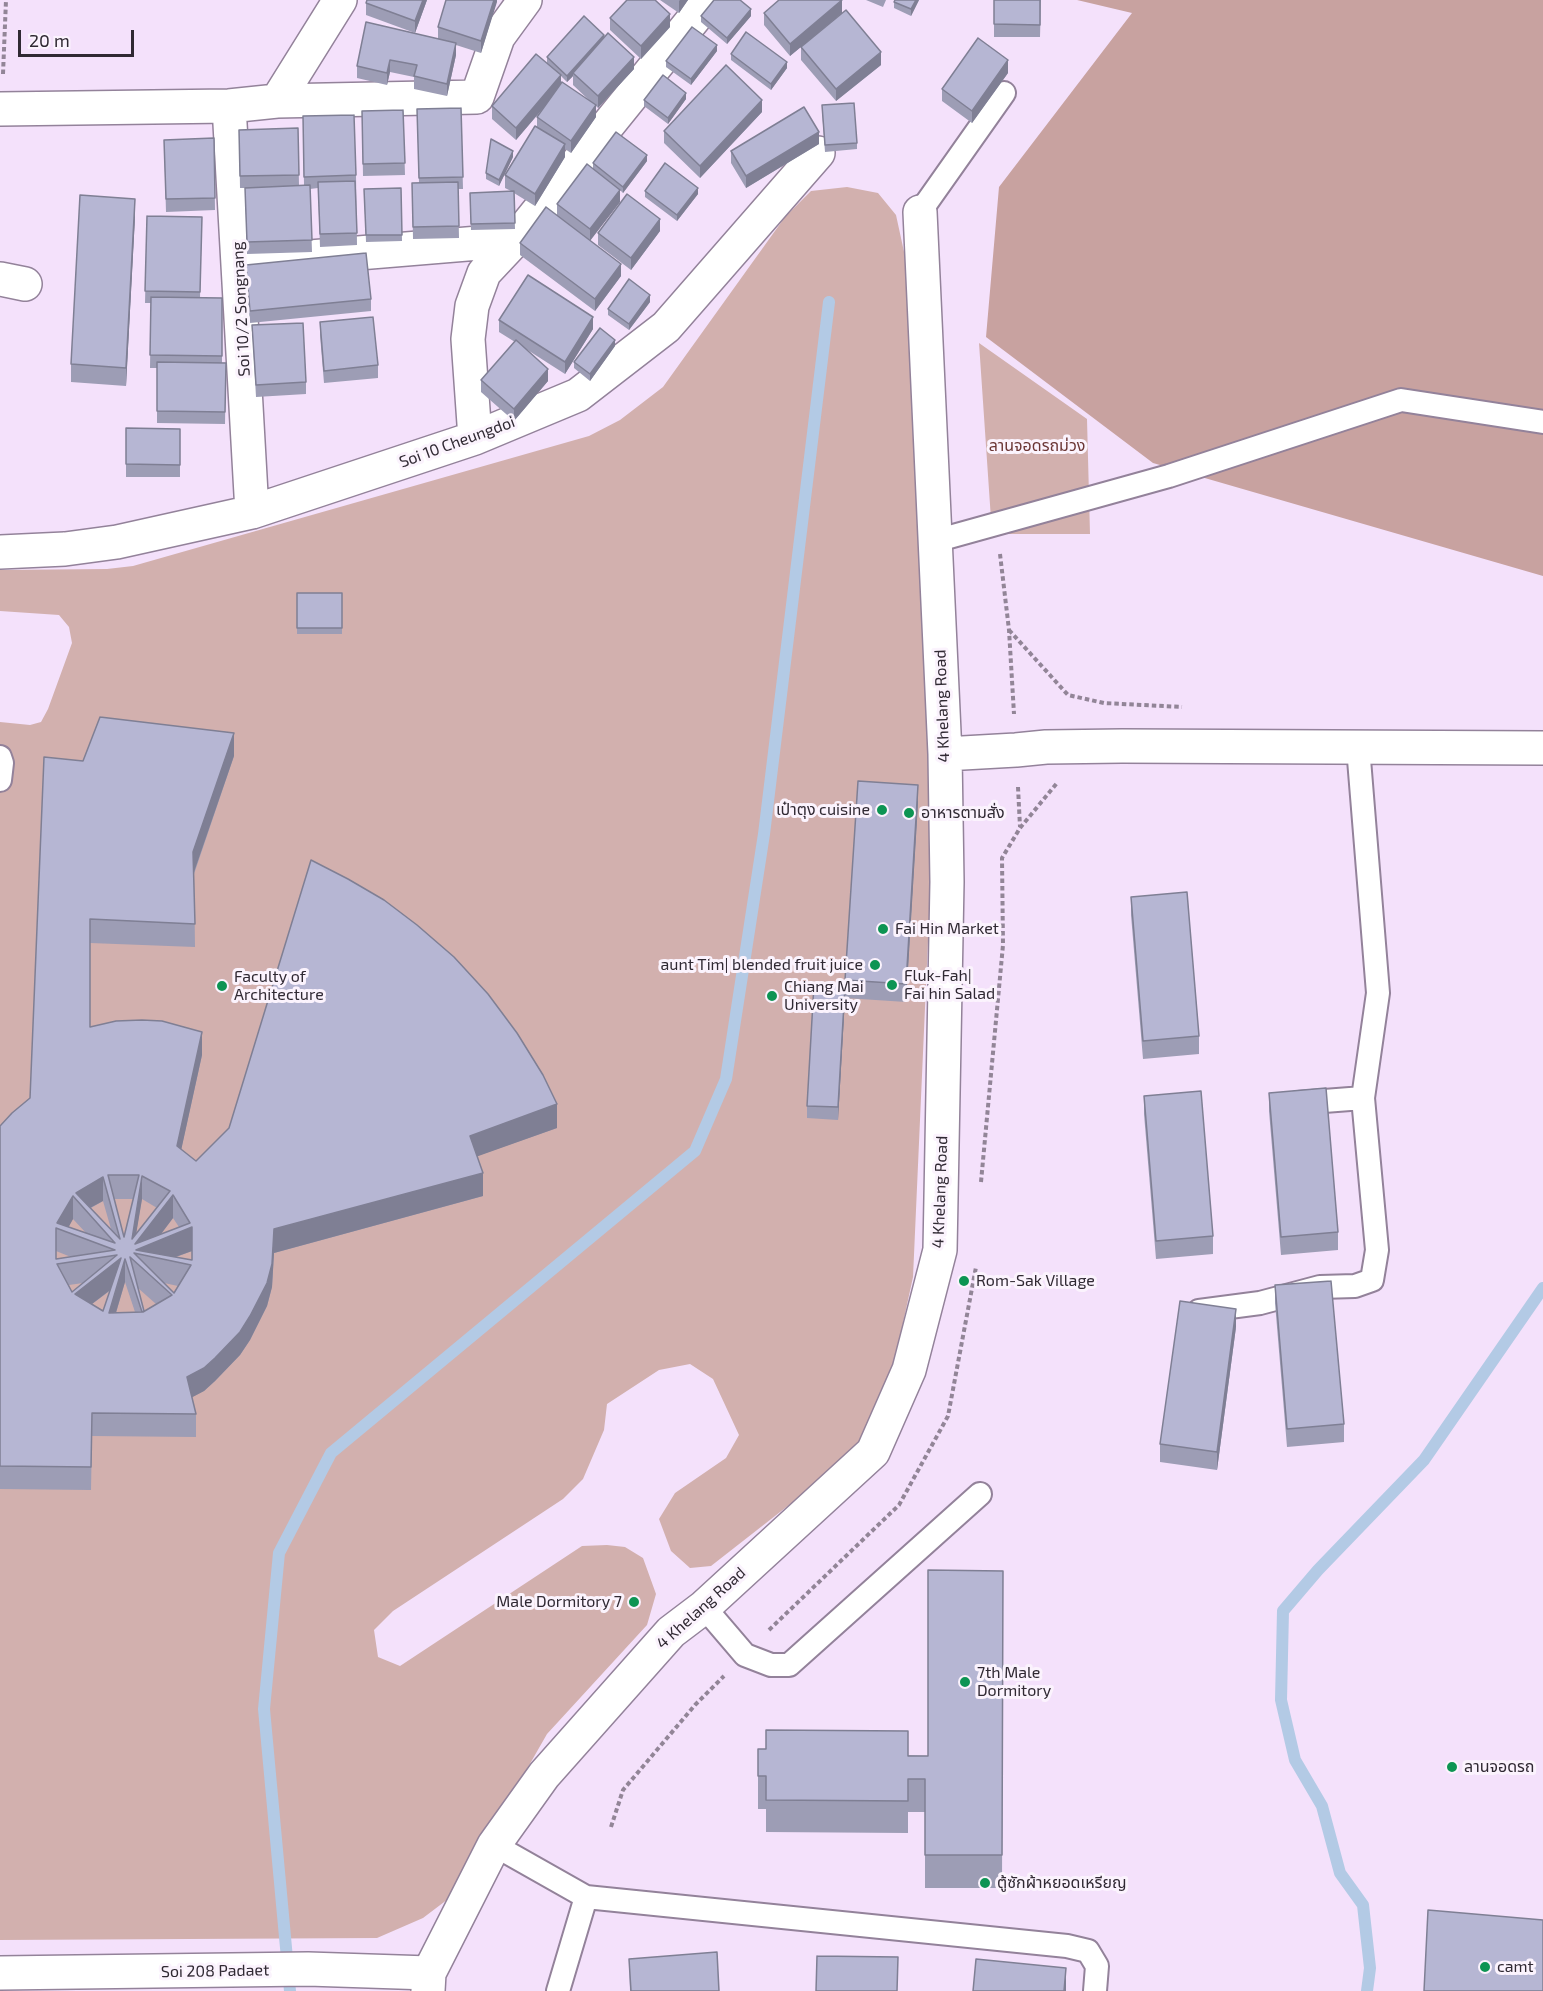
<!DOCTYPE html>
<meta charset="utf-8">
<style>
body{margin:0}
#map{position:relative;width:1543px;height:1991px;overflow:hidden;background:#f4e1fb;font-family:"Exo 2",sans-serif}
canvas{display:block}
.scale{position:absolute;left:18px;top:30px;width:116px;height:27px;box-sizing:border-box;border:3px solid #302933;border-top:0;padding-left:8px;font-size:18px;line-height:21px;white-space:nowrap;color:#302933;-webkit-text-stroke:4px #fbf3fd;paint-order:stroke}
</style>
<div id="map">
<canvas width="1543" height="1991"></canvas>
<div class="scale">20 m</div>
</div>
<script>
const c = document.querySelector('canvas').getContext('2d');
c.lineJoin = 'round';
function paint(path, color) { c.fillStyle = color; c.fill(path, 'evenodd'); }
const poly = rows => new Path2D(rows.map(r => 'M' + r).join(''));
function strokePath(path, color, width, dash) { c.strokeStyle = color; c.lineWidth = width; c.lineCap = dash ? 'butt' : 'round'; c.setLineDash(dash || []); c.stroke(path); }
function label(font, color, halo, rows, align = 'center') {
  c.font = font + ' "Exo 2","Noto Sans Thai",sans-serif'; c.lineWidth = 6; c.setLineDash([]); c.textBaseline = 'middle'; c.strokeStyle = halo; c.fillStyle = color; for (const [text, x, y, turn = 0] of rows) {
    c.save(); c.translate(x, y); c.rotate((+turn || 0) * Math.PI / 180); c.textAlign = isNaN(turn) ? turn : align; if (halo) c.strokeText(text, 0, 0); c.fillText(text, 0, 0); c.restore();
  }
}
const green = poly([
 [847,187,878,193,896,215,906,261,934,806,913,1277,883,1415,862,1461,811,1493,798,1498,711,1566,690,1568,671,1551,659,1519,675,1493,726,1458,739,1435,713,1379,690,1364,659,1370,607,1404,604,1430,583,1479,563,1499,393,1611,374,1630,378,1657,400,1666,582,1546,607,1545,625,1547,643,1558,656,1594,647,1625,547,1734,456,1893,423,1918,377,1938,0,1940,0,722,30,725,41,722,48,709,72,643,69,627,59,615,0,611,0,570,107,569,133,566,589,436,620,420,663,387,785,217,811,191],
 [979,343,1087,419,1090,534,992,534]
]);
const forest = poly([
 [1077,0,1543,0,1543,576,1153,463,986,337,999,187,1132,13]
]);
const stream = poly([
 [290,1991,264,1709,279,1553,331,1453,695,1151,726,1079,764,834,829,302],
 [1367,1991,1370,1968,1363,1905,1340,1873,1322,1806,1295,1760,1281,1700,1283,1611,1318,1570,1424,1460,1543,1288]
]);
const path = poly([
 [3,74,6,0],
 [1000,554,1009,630,1014,714],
 [1009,630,1068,695,1104,703,1182,707],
 [1018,787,1020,827],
 [981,1182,1003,945,1002,858,1020,828,1057,783],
 [769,1630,899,1505,948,1416,976,1267],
 [611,1827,623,1790,695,1705,724,1676]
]);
const lane = poly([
 [920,212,1004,93],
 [935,541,1169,476,1401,400,1543,422],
 [0,757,2,763,0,780],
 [1298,1103,1363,1098,1378,993,1358,747],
 [1199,1311,1260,1303,1320,1287,1355,1286,1372,1280,1377,1250,1363,1098],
 [704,1607,745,1655,771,1665,789,1665,980,1494],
 [494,1845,586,1897,1067,1946,1088,1951,1097,1966,1095,1991],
 [558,1991,586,1897]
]);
const street = poly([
 [277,101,340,0],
 [229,106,252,512],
 [0,109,229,106,277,101,477,97,498,37,525,0],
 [238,263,515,240],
 [0,279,25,284],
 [475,438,468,339,472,306,484,273,515,240,709,0],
 [0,552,65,549,117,542,252,512,475,438,578,395,666,327,818,153],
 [945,754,1016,750,1046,747,1122,746,1543,748],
 [0,1973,308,1969,429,1973],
 [428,1991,429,1973,494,1845,544,1775,671,1632,704,1607,873,1452,909,1370,940,1250,947,882,945,754,920,212]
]);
const wall = poly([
 [427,0,415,33,366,15,366,3],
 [497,0,481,53,456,45,456,55,447,96,414,89,414,77,390,72,387,85,357,78,357,66,438,39,438,27],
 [660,0,688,0,679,13],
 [866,0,886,0,883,7],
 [919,0,911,16,894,8,894,2],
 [994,0,1041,0,1040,37,994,37],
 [764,13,842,13,790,56,764,25],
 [701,16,751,16,727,44,701,22],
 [610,18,670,27,641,59,610,30],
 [604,38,634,69,598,108,596,106,596,117,571,153,565,149,565,157,535,206,514,193,515,229,471,230,470,193,511,191,505,188,505,175,537,127,537,117,546,105,516,140,492,119,492,106,547,63,547,57],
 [561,76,567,82,573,76,573,85,592,103,561,84],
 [801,47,881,65,836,101,801,60],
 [717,51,691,85,666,67,666,61],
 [731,54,787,68,771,90,731,60],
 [1008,73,972,123,942,101,942,89],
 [686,99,668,124,644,106,644,100],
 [461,108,463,189,458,189,459,238,413,239,412,183,419,183,417,109],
 [403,110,405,175,363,176,362,111],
 [822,111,857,143,857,149,825,152],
 [762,112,700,178,664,143,664,131],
 [303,116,356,175,357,245,320,247,318,188,310,189,312,252,247,254,245,188,240,188,239,130,298,128,299,186,304,185],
 [214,138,215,210,166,212,164,140],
 [819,144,746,188,731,163,731,151],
 [513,157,499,186,486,179,486,173],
 [647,161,623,193,620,190,620,202,590,240,621,276,595,311,520,255,520,243,557,215,557,204,593,169,593,163],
 [401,188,402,241,366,242,364,189],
 [645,191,698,194,677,221,645,197],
 [147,216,202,217,200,298,222,298,222,363,226,363,225,424,157,423,157,368,150,368,151,303,145,303],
 [135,217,126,386,71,382,71,364],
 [660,231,631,270,598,245,598,233],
 [246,265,371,299,371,311,250,323,246,277],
 [650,302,629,330,608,315,608,309],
 [499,320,593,329,565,374,526,349,548,381,514,421,481,392,481,380,515,342,499,332],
 [320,322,378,365,378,378,324,383,320,335],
 [252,325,306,382,306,394,256,397],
 [615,346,590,381,574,368,574,362],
 [126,428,180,429,180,477,126,477],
 [297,593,342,593,342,634,297,634],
 [234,756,194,874,195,947,90,943,90,1027,202,1055,181,1150,196,1161,557,1128,477,1156,483,1196,274,1253,272,1287,267,1306,250,1340,240,1355,215,1381,204,1391,192,1397,196,1414,196,1437,92,1436,91,1490,0,1489,0,1126,30,1098,83,761],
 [114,1199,133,1199,124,1237],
 [142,1199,157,1208,136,1233],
 [103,1201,111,1229,91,1208],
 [173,1218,179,1227,161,1234],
 [73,1219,86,1233,68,1227],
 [56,1251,71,1257,56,1259],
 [192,1251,192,1260,176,1257],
 [125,1282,135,1312,116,1313],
 [83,1283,72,1292,69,1285],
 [164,1283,178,1286,174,1293],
 [138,1288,156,1304,144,1311],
 [111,1290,103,1311,92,1304],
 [918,803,906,1002,845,998,838,1120,807,1118,807,1106,845,986,845,980],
 [1131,897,1199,1036,1199,1054,1143,1059,1131,915],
 [1269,1093,1338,1232,1338,1250,1281,1255,1269,1111],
 [1144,1096,1213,1236,1213,1254,1156,1259,1144,1114],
 [1275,1285,1344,1424,1344,1442,1287,1447,1275,1303],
 [1236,1327,1217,1470,1160,1462,1160,1444],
 [1003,1571,1002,1888,925,1888,925,1812,908,1812,908,1833,766,1832,766,1809,758,1809,758,1749,928,1756],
 [629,1959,719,1991,630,1991]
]);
const shadedWall = poly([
 [423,0,427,0,415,33,415,21],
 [494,0,497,0,497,2,481,53,481,41],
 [680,0,688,0,679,13,679,1],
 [842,0,842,13,790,56,790,44],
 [916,0,919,0,911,16,911,9],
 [751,9,751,16,727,44,727,38],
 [670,14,670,27,641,59,641,46],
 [604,35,604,41,573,73,573,76,567,82,567,76],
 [456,43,456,55,447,96,447,84],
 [717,45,717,51,691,85,691,79],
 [881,52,881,65,836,101,836,89],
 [634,57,634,69,598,108,598,96],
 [390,60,390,72,387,85,387,73],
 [1008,60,1008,73,972,123,972,111],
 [787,62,787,68,771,90,771,84],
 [561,75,561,87,516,140,516,128],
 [686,93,686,99,668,124,668,118],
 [762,100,762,112,700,178,700,166],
 [596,105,596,117,571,153,571,141],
 [819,132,819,144,746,188,746,176],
 [565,144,565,157,535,206,535,194],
 [513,151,513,157,499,186,499,180],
 [647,155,647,161,623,193,623,187],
 [698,188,698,194,677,221,677,215],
 [620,190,620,202,590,241,590,229],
 [135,199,135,217,126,386,126,368],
 [660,219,660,231,631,270,631,258],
 [621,264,621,276,595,311,595,299],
 [650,295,650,302,629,330,629,324],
 [593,317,593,329,565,374,565,362],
 [615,340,615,346,590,381,590,374],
 [548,369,548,381,514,421,514,409],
 [234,733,234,756,193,875,193,852],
 [918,785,918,803,906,1002,906,984],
 [845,986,845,998,838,1120,838,1107],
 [202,1032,202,1055,177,1169,177,1146],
 [557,1104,557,1128,470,1159,470,1136],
 [483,1173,483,1196,274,1253,272,1287,267,1306,250,1340,240,1355,215,1381,204,1391,187,1400,187,1377,274,1229],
 [142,1176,142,1199,132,1259,132,1239],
 [103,1177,103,1201,86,1210,76,1193],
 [173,1195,173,1218,155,1242,192,1227,192,1251,167,1260,135,1253,135,1244],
 [73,1196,73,1219,66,1232,57,1223],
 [121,1258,125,1259,125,1282,109,1336,109,1313,118,1284,75,1317,75,1294],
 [1236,1309,1236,1327,1217,1470,1217,1452],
 [1066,1968,1066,1991,1064,1991]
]);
const building = poly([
 [367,0,423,0,415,21,366,3,367,0],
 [446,0,494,0,481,41,438,27,446,0],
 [627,0,655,0,670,14,641,46,610,18,627,0],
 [714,0,740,0,751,9,727,38,701,16,714,0],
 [779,0,842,0,790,44,764,13,779,0],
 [895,0,916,0,911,9,894,2,895,0],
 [994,0,1040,0,1040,25,994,24,994,0],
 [846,10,881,52,836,89,801,47,846,10],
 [584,16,604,35,567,76,547,57,584,16],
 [366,22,456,43,447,84,414,76,417,65,390,60,387,73,357,66,366,22],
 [692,27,717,45,691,79,666,61,692,27],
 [746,32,787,62,771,84,731,54,746,32],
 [608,33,634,57,598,96,573,73,608,33],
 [978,38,1008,60,972,111,942,89,978,38],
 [536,54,561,75,516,128,492,106,536,54],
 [726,65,762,100,700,166,664,131,726,65],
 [663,75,686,93,668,118,644,100,663,75],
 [562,82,596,105,571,141,537,117,562,82],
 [854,103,857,143,825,145,822,105,854,103],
 [804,107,819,132,746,176,731,151,804,107],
 [461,108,463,177,419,178,417,109,461,108],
 [403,110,405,163,363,164,362,111,403,110],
 [354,115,356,175,304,177,303,116,354,115],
 [535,126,565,144,535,194,505,175,535,126],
 [298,128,299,175,240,176,239,130,298,128],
 [616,132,647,155,623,187,593,163,616,132],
 [214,138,215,198,166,199,164,140,214,138],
 [491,139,513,151,499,180,486,173,491,139],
 [665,163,698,188,677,215,645,191,665,163],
 [587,164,620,190,590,229,557,204,587,164],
 [355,181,357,233,320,234,318,182,355,181],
 [458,182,459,226,413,227,412,183,458,182],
 [310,185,312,240,247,242,245,188,310,185],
 [401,188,402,235,366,235,364,189,401,188],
 [514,191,515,223,471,224,470,193,514,191],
 [627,194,660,219,631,258,598,233,627,194],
 [80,195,135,199,126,368,71,364,80,195],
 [546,207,621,264,595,299,520,243,546,207],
 [147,216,202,217,200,292,145,291,147,216],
 [366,253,371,299,250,311,246,265,366,253],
 [528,275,593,317,565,362,499,320,528,275],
 [629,279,650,295,629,324,608,309,629,279],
 [151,297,222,298,222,356,150,355,151,297],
 [373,317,378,365,324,371,320,322,373,317],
 [303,323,306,382,256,385,252,325,303,323],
 [600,328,615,340,590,374,574,362,600,328],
 [516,340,548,369,514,409,481,380,516,340],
 [157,362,226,363,225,412,157,411,157,362],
 [126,428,180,429,180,465,126,464,126,428],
 [297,593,342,593,342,628,297,628,297,593],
 [100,717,234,733,193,852,195,924,90,919,90,1027,116,1021,142,1020,162,1021,202,1032,177,1146,196,1161,229,1128,311,860,348,879,384,900,417,925,454,957,488,994,517,1033,543,1075,557,1104,470,1136,483,1173,274,1229,272,1264,267,1283,250,1316,240,1332,215,1358,204,1368,187,1377,196,1414,92,1413,91,1467,0,1466,0,1126,12,1113,30,1098,44,757,83,761,100,717],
 [108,1175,139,1175,124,1237,108,1175],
 [142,1176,170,1191,132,1239,142,1176],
 [103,1177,120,1239,76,1193,103,1177],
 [173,1195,190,1223,135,1244,173,1195],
 [73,1196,115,1243,57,1223,73,1196],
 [192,1227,192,1260,136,1250,192,1227],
 [56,1228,115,1250,56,1259,56,1228],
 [134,1253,191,1265,174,1293,134,1253],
 [117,1255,72,1292,57,1264,117,1255],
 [130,1257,172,1295,143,1312,142,1312,144,1311,130,1257],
 [121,1258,103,1311,75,1294,121,1258],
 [125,1259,142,1312,109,1313,125,1259],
 [858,781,918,785,906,984,845,980,858,781],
 [1187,892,1199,1036,1143,1041,1131,897,1187,892],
 [814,984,845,986,838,1107,807,1106,814,984],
 [1326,1088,1338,1232,1281,1237,1269,1093,1326,1088],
 [1201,1091,1213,1236,1156,1241,1144,1096,1201,1091],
 [1331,1281,1344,1424,1287,1429,1275,1285,1331,1281],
 [1180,1301,1236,1309,1217,1452,1160,1444,1180,1301],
 [928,1570,1003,1571,1002,1855,925,1855,925,1779,908,1779,908,1801,766,1800,766,1776,758,1776,758,1749,766,1749,766,1730,908,1731,908,1756,928,1756,928,1570],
 [1428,1910,1543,1920,1543,1991,1424,1991,1428,1910],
 [717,1952,719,1991,631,1991,629,1959,717,1952],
 [817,1956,898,1957,897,1991,816,1991,817,1956],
 [976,1959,1066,1968,1064,1991,973,1991,976,1959]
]);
const markers = [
 [882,810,6,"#0d9453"],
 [909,813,6,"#0d9453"],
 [883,929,6,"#0d9453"],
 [875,965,6,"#0d9453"],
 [892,985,6,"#0d9453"],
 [222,986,6,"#0d9453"],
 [772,996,6,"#0d9453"],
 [964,1281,6,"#0d9453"],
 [634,1602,6,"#0d9453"],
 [965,1682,6,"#0d9453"],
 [1452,1767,6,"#0d9453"],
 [985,1883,6,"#0d9453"],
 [1485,1967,6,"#0d9453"]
];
const streetNames = [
 ["Soi 10/2 Songnang",241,309,-93],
 ["Soi 10 Cheungdoi",457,442,-20],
 ["4 Khelang Road",942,706,-92],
 ["4 Khelang Road",940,1192,-88],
 ["4 Khelang Road",701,1608,-42],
 ["Soi 208 Padaet",215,1971,-1]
];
const parkNames = [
 ["ลานจอดรถม่วง",1037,446]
];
const poiNames = [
 ["เป๋าตุง cuisine",870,810,"right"],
 ["อาหารตามสั่ง",921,813],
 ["Fai Hin Market",895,929],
 ["aunt Tim| blended fruit juice",863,965,"right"],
 ["Fluk-Fah|",904,976],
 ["Fai hin Salad",904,994],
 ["Faculty of",234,977],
 ["Architecture",234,995],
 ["Chiang Mai",784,987],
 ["University",784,1005],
 ["Rom-Sak Village",976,1281],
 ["Male Dormitory 7",622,1602,"right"],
 ["7th Male",977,1673],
 ["Dormitory",977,1691],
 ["ลานจอดรถ",1464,1767],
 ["ตู้ซักผ้าหยอดเหรียญ",997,1883],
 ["camt",1497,1967]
];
paint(green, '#d2b0ae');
paint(forest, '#c8a2a0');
strokePath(stream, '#b3cae5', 12);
strokePath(lane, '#93829a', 26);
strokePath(street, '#93829a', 36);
strokePath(path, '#928597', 4, [4.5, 3]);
strokePath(lane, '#fff', 22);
strokePath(street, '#fff', 33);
paint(wall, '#9d9db5');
paint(shadedWall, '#7f7f94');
paint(building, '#b6b6d3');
strokePath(building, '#7f7f94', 1.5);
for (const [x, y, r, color] of markers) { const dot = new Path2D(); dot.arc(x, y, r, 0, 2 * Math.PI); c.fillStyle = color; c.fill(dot); strokePath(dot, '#fbf3fd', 2); }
label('16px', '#302933', '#fbf3fd', streetNames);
label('16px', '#6b3635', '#fbf3fd', parkNames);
label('16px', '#302933', '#fbf3fd', poiNames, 'left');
</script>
